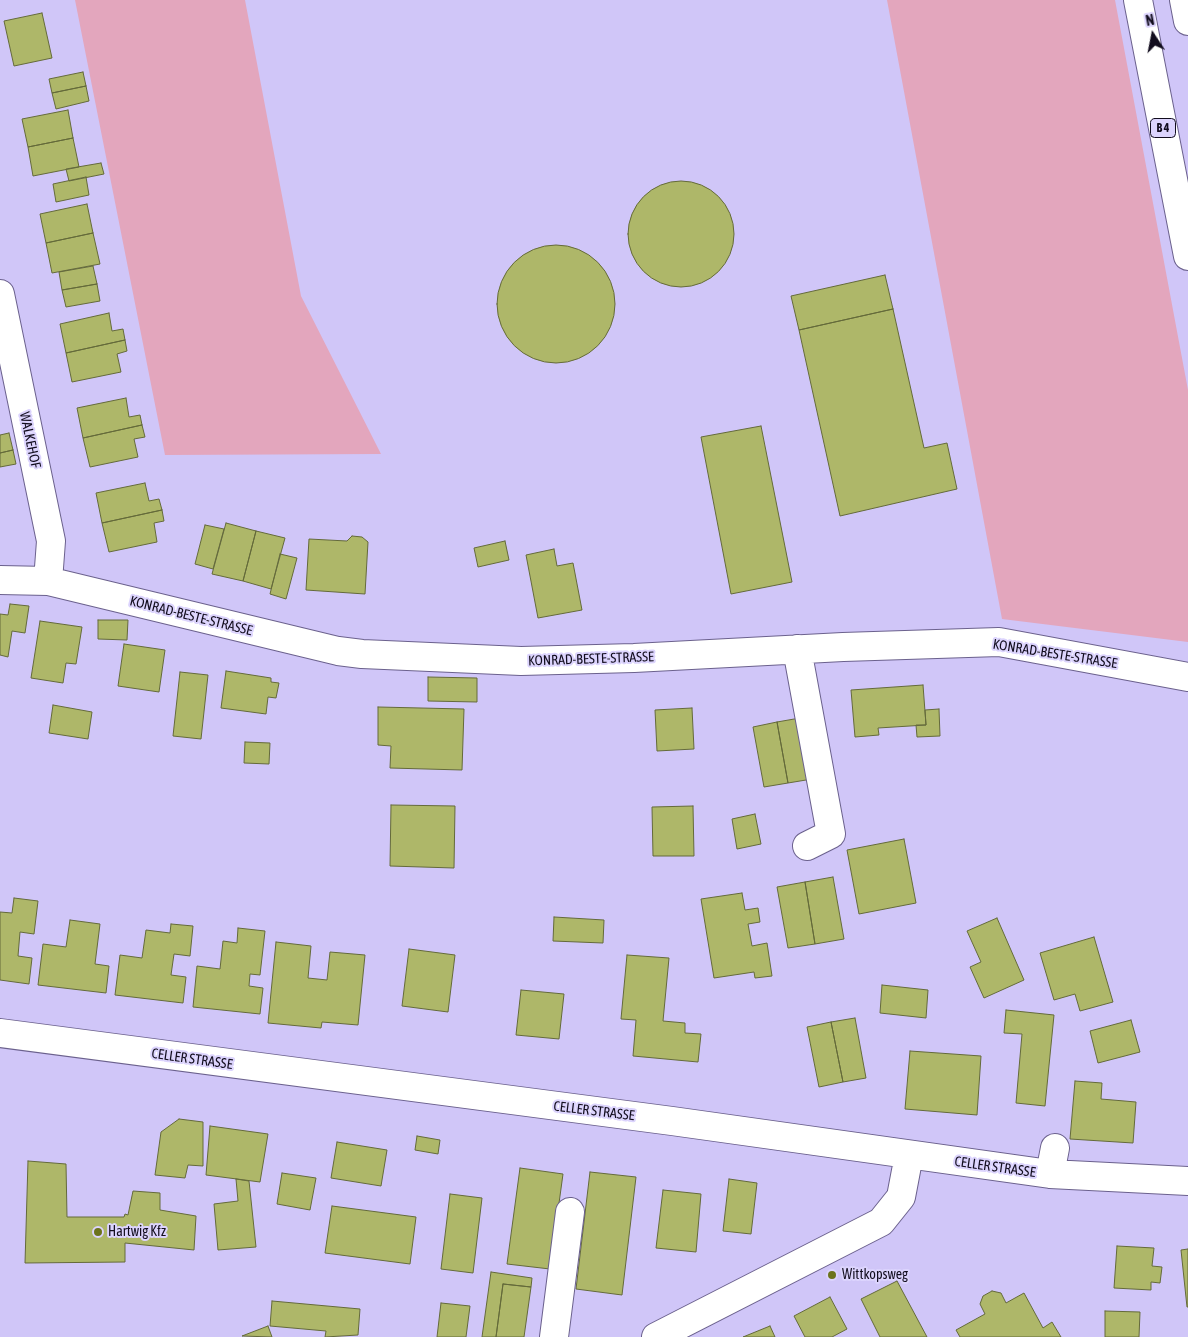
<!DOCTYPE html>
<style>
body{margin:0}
#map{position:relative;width:1188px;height:1337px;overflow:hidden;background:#d0c6f8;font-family:"Asap Condensed",sans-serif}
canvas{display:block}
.north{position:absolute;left:1128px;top:10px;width:50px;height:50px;-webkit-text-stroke:4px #dcd4fd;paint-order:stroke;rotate:349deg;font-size:14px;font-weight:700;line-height:20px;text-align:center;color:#120d1e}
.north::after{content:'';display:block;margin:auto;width:18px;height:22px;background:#120d1e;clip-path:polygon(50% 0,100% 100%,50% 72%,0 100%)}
</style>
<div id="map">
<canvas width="1188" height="1337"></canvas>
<div class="north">N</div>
</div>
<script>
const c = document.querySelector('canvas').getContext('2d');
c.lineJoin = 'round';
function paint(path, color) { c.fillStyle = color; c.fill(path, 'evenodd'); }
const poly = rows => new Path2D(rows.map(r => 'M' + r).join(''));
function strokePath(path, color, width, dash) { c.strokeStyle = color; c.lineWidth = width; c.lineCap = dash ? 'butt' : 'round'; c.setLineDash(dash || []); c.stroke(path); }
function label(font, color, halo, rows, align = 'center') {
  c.font = font + ' "Asap Condensed",sans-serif'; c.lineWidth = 4; c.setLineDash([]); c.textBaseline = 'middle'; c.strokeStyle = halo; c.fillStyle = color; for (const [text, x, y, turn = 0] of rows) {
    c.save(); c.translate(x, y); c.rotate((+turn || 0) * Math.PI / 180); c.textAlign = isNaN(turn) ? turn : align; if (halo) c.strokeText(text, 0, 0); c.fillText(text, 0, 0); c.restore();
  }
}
const green = poly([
 [75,0,245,0,301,296,381,454,165,455],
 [887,0,1115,0,1188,390,1188,642,1002,619]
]);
const building = poly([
 [42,13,52,58,14,66,4,21,42,13],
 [83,72,86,86,52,93,49,79,83,72],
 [86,86,89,101,56,109,52,93,86,86],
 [68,110,73,138,28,147,22,119,68,110],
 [73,138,79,167,33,176,28,147,73,138],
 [101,163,104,174,69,181,66,169,101,163],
 [86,177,89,195,56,202,53,184,86,177],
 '628 234a53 53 0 1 1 106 0a53 53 0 1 1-106 0Z',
 [87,204,93,233,46,243,40,214,87,204],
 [93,233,100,264,52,273,46,243,93,233],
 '497 304a59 59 0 1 1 118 0a59 59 0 1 1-118 0Z',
 [93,266,97,284,62,290,59,272,93,266],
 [885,275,893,309,799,330,791,296,885,275],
 [97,284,100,301,66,307,62,290,97,284],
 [893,309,924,448,947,443,957,489,840,516,799,330,893,309],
 [109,313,112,331,123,329,125,340,66,353,60,324,109,313],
 [125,340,127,351,117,354,121,372,72,382,66,353,125,340],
 [126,398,129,417,140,415,142,425,83,438,77,408,126,398],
 [142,425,145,437,134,439,138,457,90,467,83,438,142,425],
 [761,426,792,582,731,594,701,437,761,426],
 [9,433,13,450,0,453,0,435,9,433],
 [13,450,16,464,0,467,0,453,13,450],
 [145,483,149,501,159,499,162,510,102,523,96,493,145,483],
 [162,510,164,521,154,523,157,542,109,552,102,523,162,510],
 [226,523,256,531,243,581,212,574,226,523],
 [205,525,224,529,213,569,195,564,205,525],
 [256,531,285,538,271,589,243,581,256,531],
 [352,536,362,537,368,542,365,594,306,590,309,539,347,541,352,536],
 [505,541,509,560,478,567,474,548,505,541],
 [554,549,557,566,573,563,582,610,538,618,526,555,554,549],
 [280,554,297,558,286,599,270,594,280,554],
 [10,604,29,606,25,633,12,631,8,657,0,655,0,614,8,615,10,604],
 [98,620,128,620,127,640,98,639,98,620],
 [40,621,82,627,76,664,66,663,63,683,31,678,40,621],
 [124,644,165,650,159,692,118,686,124,644],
 [226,671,271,678,271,682,279,683,276,698,268,697,266,714,221,708,226,671],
 [180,672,208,675,201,739,173,736,180,672],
 [428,677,477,678,477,702,428,701,428,677],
 [923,685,926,725,878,728,879,735,855,737,851,690,923,685],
 [53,705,92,712,88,739,49,733,53,705],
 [378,707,464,709,462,770,390,768,391,746,378,745,378,707],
 [692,708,694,749,657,751,655,710,692,708],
 [939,709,940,736,917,737,916,725,926,725,925,710,939,709],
 [800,718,812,779,788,783,777,722,800,718],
 [777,722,788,783,764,787,753,727,777,722],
 [245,742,270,743,269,764,244,763,245,742],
 [391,805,455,806,454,868,390,866,391,805],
 [693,806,694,856,653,856,652,807,693,806],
 [755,814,761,844,737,849,732,819,755,814],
 [904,839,916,903,859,914,847,850,904,839],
 [833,877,844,939,815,944,805,882,833,877],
 [805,882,815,944,788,948,777,887,805,882],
 [742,893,745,910,758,908,760,922,748,924,752,946,767,943,772,976,755,978,754,972,714,978,701,899,742,893],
 [14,898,38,901,34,934,20,932,18,956,32,958,29,984,0,980,0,912,12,913,14,898],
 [554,917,604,920,603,943,553,941,554,917],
 [997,918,1024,980,984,998,970,967,981,962,967,931,997,918],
 [70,920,100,924,95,964,109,966,106,993,38,985,43,944,66,947,70,920],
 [171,924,193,926,190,956,174,954,171,975,186,977,183,1003,115,995,120,955,142,958,146,930,170,933,171,924],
 [238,928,265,931,260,975,250,974,249,986,263,988,260,1014,193,1007,197,966,220,969,223,941,237,943,238,928],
 [1094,937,1113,1002,1080,1011,1075,994,1054,1000,1040,953,1094,937],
 [276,942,311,946,308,978,327,980,330,952,365,955,358,1025,322,1022,321,1028,268,1023,276,942],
 [409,949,455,955,448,1012,402,1006,409,949],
 [627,955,669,958,663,1021,685,1023,685,1033,701,1034,698,1062,633,1056,636,1020,621,1019,627,955],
 [882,985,928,990,926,1018,880,1013,882,985],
 [521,990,564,994,559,1039,516,1035,521,990],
 [1006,1010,1054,1015,1045,1106,1016,1103,1022,1034,1004,1033,1006,1010],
 [855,1018,866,1078,843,1082,831,1022,855,1018],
 [1131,1020,1140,1052,1098,1063,1090,1031,1131,1020],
 [831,1022,843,1082,819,1087,807,1027,831,1022],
 [910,1051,981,1056,977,1115,905,1109,910,1051],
 [1075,1081,1102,1083,1101,1099,1136,1102,1133,1143,1070,1139,1075,1081],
 [179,1119,203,1122,203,1166,188,1165,185,1178,155,1175,161,1132,179,1119],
 [210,1126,268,1134,260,1182,206,1175,210,1126],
 [417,1136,440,1140,438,1154,415,1150,417,1136],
 [337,1142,387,1150,381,1186,331,1178,337,1142],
 [28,1161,66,1164,67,1217,124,1217,125,1214,128,1215,133,1191,160,1193,160,1210,196,1216,194,1250,125,1243,125,1262,25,1263,28,1161],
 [520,1168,563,1174,550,1269,507,1264,520,1168],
 [590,1172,636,1177,622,1295,576,1289,590,1172],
 [282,1173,316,1178,310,1210,277,1204,282,1173],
 [236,1179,249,1181,256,1247,218,1250,214,1204,238,1201,236,1179],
 [729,1179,757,1183,751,1234,723,1231,729,1179],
 [663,1190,701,1194,696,1252,656,1248,663,1190],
 [450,1194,482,1198,473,1273,441,1269,450,1194],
 [332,1206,416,1217,410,1264,325,1253,332,1206],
 [1117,1246,1154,1248,1152,1266,1162,1267,1160,1283,1151,1282,1151,1290,1114,1288,1117,1246],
 [1188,1249,1188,1307,1187,1307,1181,1250,1188,1249],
 [491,1272,532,1278,531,1287,503,1284,496,1337,482,1337,491,1272],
 [897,1281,927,1337,880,1337,861,1299,897,1281],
 [503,1284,531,1287,524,1337,496,1337,503,1284],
 [992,1291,1001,1293,1006,1303,1024,1293,1043,1328,1052,1322,1061,1337,960,1337,956,1330,985,1314,980,1304,983,1296,992,1291],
 [830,1297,847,1329,832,1337,805,1337,794,1316,830,1297],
 [272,1301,360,1309,358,1335,325,1337,326,1331,270,1326,272,1301],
 [441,1303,470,1306,466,1337,437,1337,441,1303],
 [1105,1311,1140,1312,1139,1337,1105,1337,1105,1311],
 [268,1326,272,1337,242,1336,268,1326],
 [770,1326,775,1337,743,1337,770,1326]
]);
const minor = poly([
 [0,294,51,541,48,581],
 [0,580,48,581,338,651,362,654,521,661,634,658,843,647,999,642,1188,677],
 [797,649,831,834,807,846],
 [0,1033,672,1121,1050,1174,1188,1181],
 [1050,1174,1055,1148],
 [554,1337,570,1212],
 [656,1337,881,1222,901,1197,909,1155]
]);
const highway = poly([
 [1138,0,1188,256],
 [1184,0,1188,21]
]);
const markers = [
 [98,1232,5,"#6c731c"],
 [832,1275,5,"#6c731c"]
];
const shields = [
 [1163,128,25]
];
const shieldNames = [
 ["B 4",1163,128]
];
const streetNames = [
 ["WALKEHOF",30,440,78],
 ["KONRAD-BESTE-STRASSE",191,616,14],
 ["KONRAD-BESTE-STRASSE",1055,654,9],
 ["KONRAD-BESTE-STRASSE",591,659,-2],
 ["CELLER STRASSE",192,1059,8],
 ["CELLER STRASSE",594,1111,7],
 ["CELLER STRASSE",995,1167,8]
];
const poiNames = [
 ["Hartwig Kfz",108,1232],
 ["Wittkopsweg",842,1275]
];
paint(green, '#e3a6bd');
paint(building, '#aeb769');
strokePath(building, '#646a3a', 1);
strokePath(minor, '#6b618d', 30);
strokePath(highway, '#6b618d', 30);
strokePath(minor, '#fff', 28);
strokePath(highway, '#fff', 28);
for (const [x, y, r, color] of markers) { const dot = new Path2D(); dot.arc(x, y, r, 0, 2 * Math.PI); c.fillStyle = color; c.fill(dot); strokePath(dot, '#dcd4fd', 2); }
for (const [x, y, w] of shields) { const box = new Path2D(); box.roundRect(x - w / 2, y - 9.5, w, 19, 4); c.fillStyle = '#dcd4fd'; c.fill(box); strokePath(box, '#120d1e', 1); }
label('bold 12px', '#120d1e', null, shieldNames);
label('14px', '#120d1e', '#dcd4fd', streetNames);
label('14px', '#120d1e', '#dcd4fd', poiNames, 'left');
</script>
